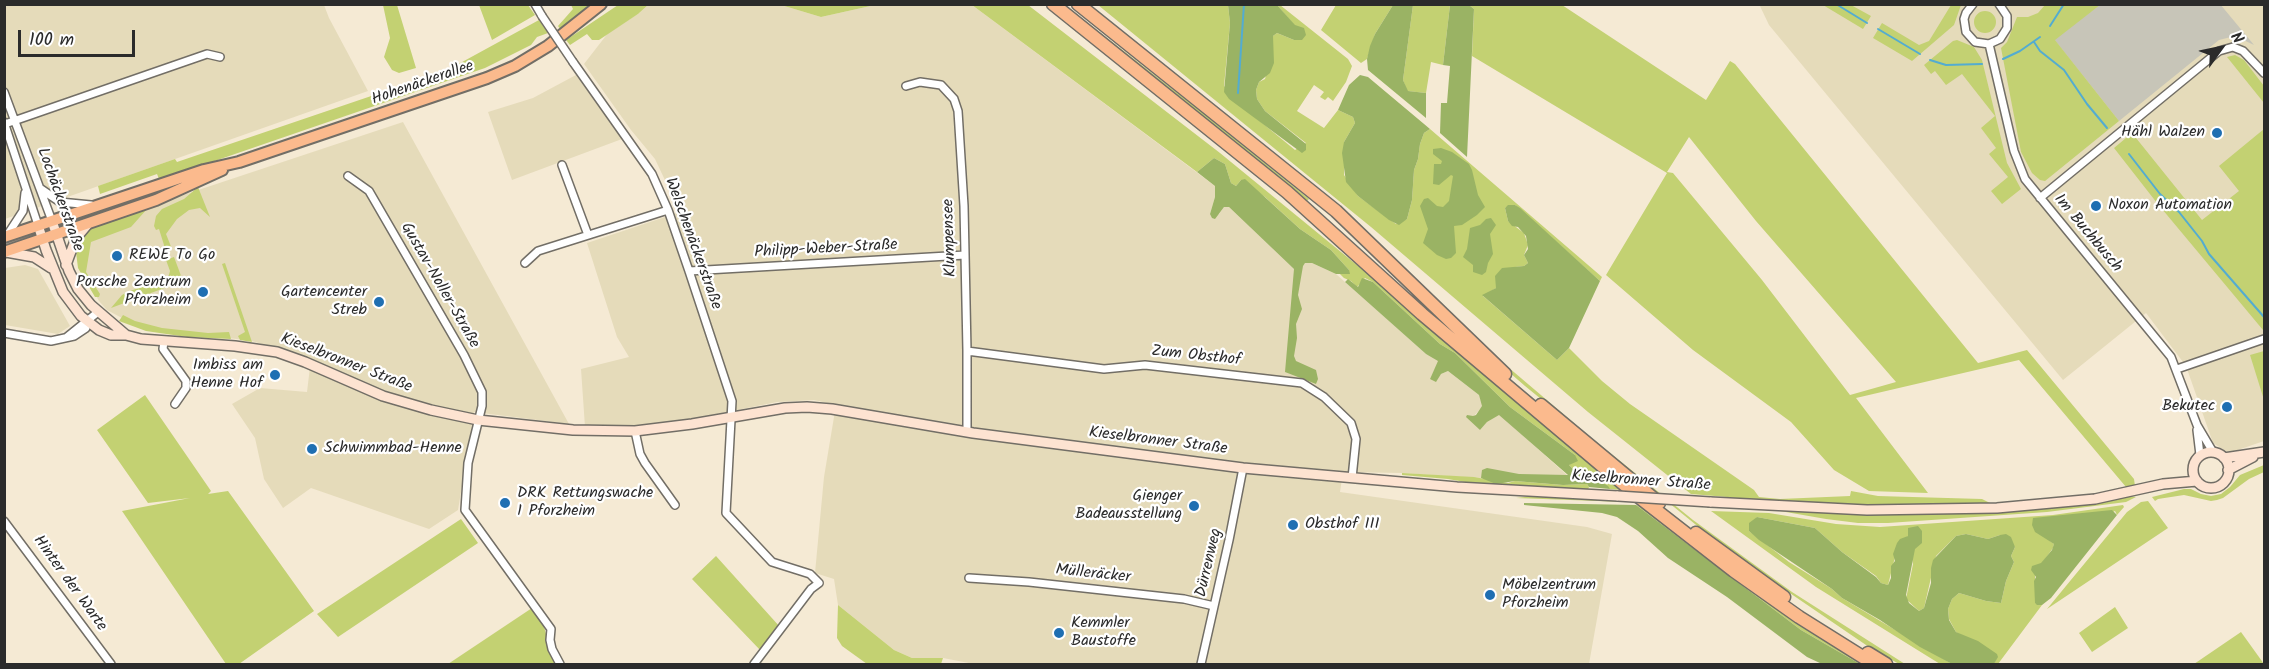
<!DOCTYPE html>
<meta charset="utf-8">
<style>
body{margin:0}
#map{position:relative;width:2269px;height:669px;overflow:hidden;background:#f5ead4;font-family:Kalam,sans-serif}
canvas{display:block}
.frame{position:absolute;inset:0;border:6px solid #2b2b2b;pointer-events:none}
.north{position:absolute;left:2191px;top:18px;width:60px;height:60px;-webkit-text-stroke:4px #fff;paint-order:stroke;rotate:57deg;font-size:16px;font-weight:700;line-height:24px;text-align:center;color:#2b2b2b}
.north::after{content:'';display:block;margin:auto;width:21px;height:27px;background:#2b2b2b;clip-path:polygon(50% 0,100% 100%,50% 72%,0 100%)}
.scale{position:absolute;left:18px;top:30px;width:117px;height:27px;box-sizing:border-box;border:3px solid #2b2b2b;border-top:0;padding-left:8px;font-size:18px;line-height:21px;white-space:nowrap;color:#2b2b2b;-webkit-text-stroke:4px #fff;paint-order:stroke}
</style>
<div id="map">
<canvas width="2269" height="669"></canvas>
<div class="frame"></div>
<div class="north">N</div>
<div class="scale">100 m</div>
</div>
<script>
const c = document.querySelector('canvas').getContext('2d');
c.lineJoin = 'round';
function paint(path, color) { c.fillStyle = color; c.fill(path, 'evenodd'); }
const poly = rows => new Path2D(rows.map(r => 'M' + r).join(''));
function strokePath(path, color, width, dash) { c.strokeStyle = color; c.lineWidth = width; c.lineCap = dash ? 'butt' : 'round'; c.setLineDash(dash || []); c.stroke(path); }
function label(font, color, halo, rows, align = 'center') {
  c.font = font + ' Kalam,sans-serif'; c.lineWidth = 4.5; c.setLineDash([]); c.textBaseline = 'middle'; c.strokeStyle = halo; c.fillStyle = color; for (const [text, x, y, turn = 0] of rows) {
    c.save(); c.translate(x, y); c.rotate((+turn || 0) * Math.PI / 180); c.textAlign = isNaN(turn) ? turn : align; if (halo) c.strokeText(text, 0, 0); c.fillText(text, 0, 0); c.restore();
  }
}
const built = poly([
 [1759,4,2264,5,2264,441,2229,453,2213,443,2186,366,2146,313,2063,380,1769,25],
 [4,5,324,5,329,18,368,91,5,219],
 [648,5,781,5,821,17,875,5,972,5,1215,186,1215,197,1210,214,1219,214,1224,207,1229,207,1294,269,1305,263,1312,263,1336,274,1426,354,1436,358,1439,361,1430,379,1448,371,1479,395,1483,406,1473,417,1480,430,1487,422,1499,414,1568,476,1482,475,1481,478,1402,473,1343,472,1340,492,1587,527,1612,534,1589,664,974,664,943,658,912,658,894,650,838,605,834,579,815,573,824,477,836,405,814,400,777,402,692,419,631,427,585,427,581,369,629,357,617,337,587,243,680,212,655,159,631,130,584,64,608,33,638,14],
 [576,75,622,139,512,180,488,112,533,98],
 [403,122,569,424,474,412,458,510,429,529,311,488,283,508,264,479,255,438,232,404,260,388,307,392,311,359,252,341,137,326,107,310,99,301,79,266,79,243,105,221],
 [25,265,38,269,70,326,58,334,5,325,5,268]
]);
const industrial = poly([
 [2220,4,2254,45,2235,36,2219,40,2119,121,2054,39,2100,5]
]);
const green = poly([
 [383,5,397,5,416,68,399,73,392,70,384,57,390,38],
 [479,5,528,5,535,15,492,40],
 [571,5,594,5,562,32,558,26,573,9],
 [618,5,648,5,638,14,599,40,592,40,587,34,570,45,566,40],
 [781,5,875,5,821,17],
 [972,5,1028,5,1220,153,1363,270,1623,490,1610,489,1573,469,1569,465,1575,455,1510,407,1455,353,1440,344,1373,282,1365,278,1357,287,1351,281,1344,278,1339,273,1349,274,1349,270,1331,250,1300,229,1265,197,1241,180,1236,186,1231,183,1225,164,1214,158,1197,172],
 [1061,5,1065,5,1199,110,1309,199,1307,201],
 [1098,5,1228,5,1230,23,1224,86,1250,113,1295,150,1306,143,1265,111,1257,99,1256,90,1259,82,1265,79,1273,49,1273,36,1277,33,1294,40,1295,26,1277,5,1280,5,1348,59,1352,66,1346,82,1333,101,1328,97,1325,100,1320,97,1324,92,1314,85,1297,111,1324,128,1338,110,1353,117,1355,123,1344,142,1344,175,1358,196,1396,224,1407,219,1412,200,1414,170,1418,159,1420,144,1424,133,1430,129,1602,277,1600,281,1515,205,1510,205,1505,208,1508,221,1524,233,1528,245,1524,255,1528,263,1524,266,1515,267,1496,288,1483,296,1557,360,1569,348,1602,381,1630,404,1754,490,1759,497,1780,499,1850,496,1851,491,1878,496,1982,499,1990,503,1860,507,1727,499,1727,497,1691,494,1588,412,1371,227],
 [1336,5,1393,5,1375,34,1367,59,1361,63,1321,30],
 [1413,5,1450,5,1443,65,1431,62,1426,93,1407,91,1403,80],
 [1469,5,1562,5,1706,100,1730,61,1735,64,1978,363,2027,350,2134,479,2135,486,2126,487,2019,360,1856,398,1928,493,1869,491,1834,470,1791,422,1693,350,1606,275,1667,173,1472,56,1474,9],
 [1689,137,1756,221,1896,382,1850,395,1762,280,1673,173,1667,172],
 [1823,5,1851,5,1871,16,1863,29],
 [1951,5,1961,5,1954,25,1912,61,1873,38,1882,23,1919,45,1929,41],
 [2045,5,2100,5,2055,40,2119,121,2045,181,2040,180,2032,173,2021,152,2001,48,2007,42,2017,17,2028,17,2038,13],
 '1974 22a11 11 0 1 1 22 0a11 11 0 1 1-22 0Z',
 [539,20,548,33,537,37,531,45,485,68,203,165,159,179,157,174,100,194,98,186,175,159,177,162,433,75,453,67],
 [1957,40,1974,47,1982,60,2007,163,2021,189,2002,204,1991,191,2008,177,1989,154,1996,148,1981,128,1995,116,1962,74,1946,85,1935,71,1931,74,1924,65,1953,41],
 [2235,55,2244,60,2264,86,2264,103,2227,57],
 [2264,129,2264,329,2263,330,2157,203,2114,148,2132,133,2202,220,2239,191,2219,166],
 [198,187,210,217,200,208,189,210,177,219,166,234,172,249,163,252,164,245,159,229,156,230,154,226,156,216,162,209,184,199],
 [147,209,131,227,91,242,86,272,100,294,99,297,95,297,78,268,76,252,79,243,92,227],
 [174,257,183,281,111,308,122,295,127,292,168,278,170,271,166,260],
 [225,263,252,342,240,340,238,336,245,332,222,264],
 [123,315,135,321,162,328,208,333,229,332,231,339,187,337,146,331,119,321],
 [1475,339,1588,435,1693,520,1792,592,1905,664,1899,664,1866,645,1778,585,1706,533,1525,386,1473,341],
 [2264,351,2264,400,2250,355],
 [145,395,211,491,208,494,228,491,314,611,239,664,226,664,122,511,190,498,148,503,97,430],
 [2264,465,2264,472,2249,479,2223,498,2217,500,2211,501,2184,495,2158,499,2155,501,2152,497,2184,489,2191,489,2201,494,2211,496,2221,494,2230,487,2240,475],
 [1402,473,1474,477,1508,483,1515,481,1563,485,1587,484,1589,487,1588,490,1482,485,1448,479,1402,475],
 [2129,496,2136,497,2126,502,2047,512,1888,523,1858,523,1826,519,1780,511,1862,514,2007,511,2064,507],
 [1525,497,1558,497,1624,500,1625,502,1516,498],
 [2148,501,2168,528,2047,609,2127,512,2141,502],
 [1636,505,1642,506,1865,664,1860,664,1801,630],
 [2123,505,2124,507,2117,515,2115,511,2050,541,2054,544,2053,548,2035,573,2035,603,2042,605,1998,664,1994,664,1997,657,1956,632,1949,619,1948,609,1952,599,1959,593,1986,601,2001,603,2006,581,2014,562,2011,556,2015,547,2000,535,1988,539,1966,534,1956,536,1936,556,1924,608,1919,611,1906,599,1913,564,1908,536,1895,557,1888,585,1881,583,1876,576,1842,552,1815,528,1757,517,1749,531,1789,562,1832,589,1842,598,1952,664,1940,664,1816,587,1711,511,1769,513,1836,524,1880,527,2053,515],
 [461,519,478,543,338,637,317,614],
 [716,556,780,627,761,651,692,579],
 [838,605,894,650,912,658,943,658,941,664,867,664,842,646,837,638],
 [2115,607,2128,628,2092,652,2079,633],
 [532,608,543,623,550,648,558,664,448,664],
 [2241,632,2264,664,2194,664]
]);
const forest = poly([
 [1228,5,1277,5,1295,25,1304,28,1306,35,1302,40,1294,40,1277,33,1273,36,1274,63,1270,73,1259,82,1256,90,1257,99,1265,111,1306,144,1306,150,1302,153,1229,99,1224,92,1230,23],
 [1393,5,1413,5,1403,80,1408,91,1426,93,1426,118,1368,70,1367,59,1370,46,1375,34],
 [1450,5,1469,5,1474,9,1467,157,1440,133,1441,103,1447,103,1450,66,1443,65],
 [1360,75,1368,77,1430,129,1424,133,1420,144,1418,159,1414,170,1412,200,1407,219,1399,225,1389,220,1358,196,1346,182,1342,153,1344,142,1355,123,1353,117,1338,110,1349,85],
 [1441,148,1452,152,1469,164,1472,170,1478,195,1485,207,1477,215,1462,225,1454,226,1456,253,1451,258,1446,259,1437,255,1423,243,1428,229,1420,206,1424,199,1428,198,1437,206,1443,207,1449,201,1453,176,1451,175,1439,185,1433,184,1434,164,1441,164,1442,161,1433,154,1433,149],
 [1214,158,1225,164,1231,183,1236,186,1241,180,1245,179,1300,229,1331,250,1349,270,1350,274,1336,274,1312,263,1305,263,1303,266,1298,295,1302,309,1296,324,1297,338,1294,356,1296,361,1316,370,1318,379,1316,384,1285,372,1294,269,1229,207,1224,207,1215,219,1212,218,1210,214,1215,197,1215,186,1197,172],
 [1508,205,1515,205,1520,208,1600,281,1569,348,1557,360,1482,295,1496,288,1495,276,1502,268,1524,266,1528,263,1524,255,1528,249,1526,236,1518,227,1512,226,1508,221,1505,208],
 [1491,218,1496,225,1490,234,1493,254,1488,263,1486,272,1482,275,1473,272,1473,265,1463,257,1467,249,1470,228,1480,225,1486,219],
 [1362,278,1373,282,1440,344,1455,353,1510,407,1575,455,1578,461,1569,465,1573,469,1581,475,1590,476,1608,486,1610,489,1589,487,1587,484,1563,485,1515,481,1496,484,1481,478,1482,470,1487,468,1519,474,1568,475,1499,415,1487,422,1480,430,1466,417,1467,415,1473,416,1476,415,1482,406,1479,395,1448,371,1441,374,1436,382,1430,379,1438,361,1426,354,1345,282,1348,279,1358,287],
 [1524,503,1636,505,1801,630,1860,664,1822,664,1807,657,1727,597,1668,558,1638,531,1617,517,1602,513,1524,505],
 [2112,510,2117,515,2051,598,2042,605,2037,605,2035,603,2034,581,2036,577,2031,570,2032,566,2041,563,2052,550,2054,544,2035,532,2032,525,2033,518],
 [1757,517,1815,528,1842,552,1876,577,1881,583,1888,585,1891,578,1891,566,1895,561,1893,554,1897,543,1900,539,1908,536,1908,528,1918,526,1922,531,1922,543,1915,549,1906,595,1909,603,1919,611,1924,608,1931,583,1931,568,1933,560,1956,536,1966,534,1988,539,2000,535,2006,534,2011,537,2015,547,2011,556,2014,562,2006,581,2001,603,1986,601,1959,593,1952,599,1948,609,1949,620,1956,632,1978,641,1997,654,1998,657,1994,664,1952,664,1920,647,1880,620,1842,598,1832,589,1759,540,1749,531,1749,523]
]);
const stream = poly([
 [1836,4,1867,23],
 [2050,26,2064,4],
 [1878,29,1920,54],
 [2034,42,2040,51,2064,70,2087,104,2107,128],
 [2003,59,2020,51,2040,37],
 [1930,60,1946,65,1982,64],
 [1238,93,1244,4],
 [2129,154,2160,194,2179,212,2202,241,2209,254,2264,317]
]);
const street = poly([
 [535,4,542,16],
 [1973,4,1966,13,1964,19,1966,32,1975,42,1989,44,2000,39,2007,28,2007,16,1999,4],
 [1989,44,2014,151,2025,179,2171,357,2197,425,2213,452],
 [573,62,652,174,668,210,689,271,732,401,726,513,772,562,810,574,819,583,811,589,754,664],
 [906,86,920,82,941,85,954,99,958,111,964,206,967,351,967,432],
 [4,92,52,221],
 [4,122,38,225],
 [5,124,207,54,220,57],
 [562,165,588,235],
 [348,176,369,191,464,355,482,392,482,406,468,463,465,510,551,629,550,640,552,649,560,664],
 [41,189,60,202,91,205],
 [2040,198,2219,51,2233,47,2243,51,2264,73],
 [8,234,23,211,25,193],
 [525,263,538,251,668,210],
 [689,271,965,255],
 [4,333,51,341,74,336,86,328,87,322],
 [67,337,98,312],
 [164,341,163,349,186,381,186,388,175,404],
 [967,351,1104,369,1145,365,1302,383,1324,397,1351,423,1356,439,1352,478],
 [2177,369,2264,339],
 [2197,430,2200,455],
 [635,431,640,454,645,463,675,505],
 [4,521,111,664],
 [969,578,1029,582,1184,599,1214,606],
 [1201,664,1229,540,1243,468]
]);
const secondary = poly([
 [52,221,69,271,78,289,91,305,126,335],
 [38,225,46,250,63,292,81,316,99,330,111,335,126,335,141,339,235,346,277,352,305,362,383,396,431,410,478,420,573,430,635,431,692,424,785,408,807,407,832,409,973,433,1243,468,1457,487,1618,496],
 [6,252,34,257,51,268],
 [66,265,76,238,87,225],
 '2193 470a18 18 0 1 1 36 0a18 18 0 1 1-36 0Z',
 [2224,458,2264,452],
 [2228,470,2253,457],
 [1710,502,1867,510,1997,508,2095,499,2163,484,2197,481]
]);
const primary = poly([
 [4,237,204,170,239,162,487,78,515,66,548,46,601,4],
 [4,252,156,200,222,170]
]);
const highway = poly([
 [1053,4,1287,192,1422,314,1639,497,1734,571,1799,617,1874,664],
 [1078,4,1336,211,1505,374],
 [1541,405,1659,503],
 [1696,533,1784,597],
 [1868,653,1886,664]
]);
const streetBridge = poly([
 [542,16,573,62]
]);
const secondaryBridge = poly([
 [1618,496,1710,502]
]);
const markers = [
 [2217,133,6,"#1f6fb2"],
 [2096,206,6,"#1f6fb2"],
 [117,256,6,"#1f6fb2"],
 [203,292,6,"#1f6fb2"],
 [379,302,6,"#1f6fb2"],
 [275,375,6,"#1f6fb2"],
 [2227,407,6,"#1f6fb2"],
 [312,449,6,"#1f6fb2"],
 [505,503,6,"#1f6fb2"],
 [1194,506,6,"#1f6fb2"],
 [1293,525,6,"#1f6fb2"],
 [1490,595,6,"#1f6fb2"],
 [1059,633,6,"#1f6fb2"]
];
const streetNames = [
 ["Hohenäckerallee",423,84,-19],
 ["Lochäckerstraße",59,200,70],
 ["Im Buchbusch",2087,234,50],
 ["Klumpensee",951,238,-92],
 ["Welschenäckerstraße",692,244,70],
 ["Philipp-Weber-Straße",826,250,-3],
 ["Gustav-Noller-Straße",439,286,60],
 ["Zum Obsthof",1196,357,6],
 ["Kieselbronner Straße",346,364,21],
 ["Kieselbronner Straße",1158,442,7],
 ["Kieselbronner Straße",1641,482,4],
 ["Dürrenweg",1210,563,-77],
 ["Mülleräcker",1093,575,6],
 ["Hinter der Warte",69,584,54]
];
const poiNames = [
 ["Hähl Walzen",2205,133,"right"],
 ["Noxon Automation",2108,206],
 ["REWE To Go",129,256],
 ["Porsche Zentrum",191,283,"right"],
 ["Pforzheim",191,301,"right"],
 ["Gartencenter",367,293,"right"],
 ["Streb",367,311,"right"],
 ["Imbiss am",263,366,"right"],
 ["Henne Hof",263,384,"right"],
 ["Bekutec",2215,407,"right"],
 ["Schwimmbad-Henne",324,449],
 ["DRK Rettungswache",517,494],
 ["1 Pforzheim",517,512],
 ["Gienger",1182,497,"right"],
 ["Badeausstellung",1182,515,"right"],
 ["Obsthof III",1305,525],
 ["Möbelzentrum",1502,586],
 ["Pforzheim",1502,604],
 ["Kemmler",1071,624],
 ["Baustoffe",1071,642]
];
paint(built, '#e5dbba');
paint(industrial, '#c7c5b8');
paint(green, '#c3d172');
paint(forest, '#9ab364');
strokePath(stream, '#53acd1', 2);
strokePath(street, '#726e66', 10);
strokePath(secondary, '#726e66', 12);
strokePath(primary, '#726e66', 14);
strokePath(highway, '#726e66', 15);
strokePath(street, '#fff', 7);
strokePath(secondary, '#fde3d1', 9);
strokePath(primary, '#fbba8d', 10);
strokePath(highway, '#fbba8d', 12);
strokePath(streetBridge, '#726e66', 10, []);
strokePath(secondaryBridge, '#726e66', 12, []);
strokePath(streetBridge, '#fff', 7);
strokePath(secondaryBridge, '#fde3d1', 9);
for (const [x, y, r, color] of markers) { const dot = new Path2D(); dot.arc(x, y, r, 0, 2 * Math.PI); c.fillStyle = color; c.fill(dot); strokePath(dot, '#fff', 2); }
label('16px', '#2b2b2b', '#fff', streetNames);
label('16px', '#2b2b2b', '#fff', poiNames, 'left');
</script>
